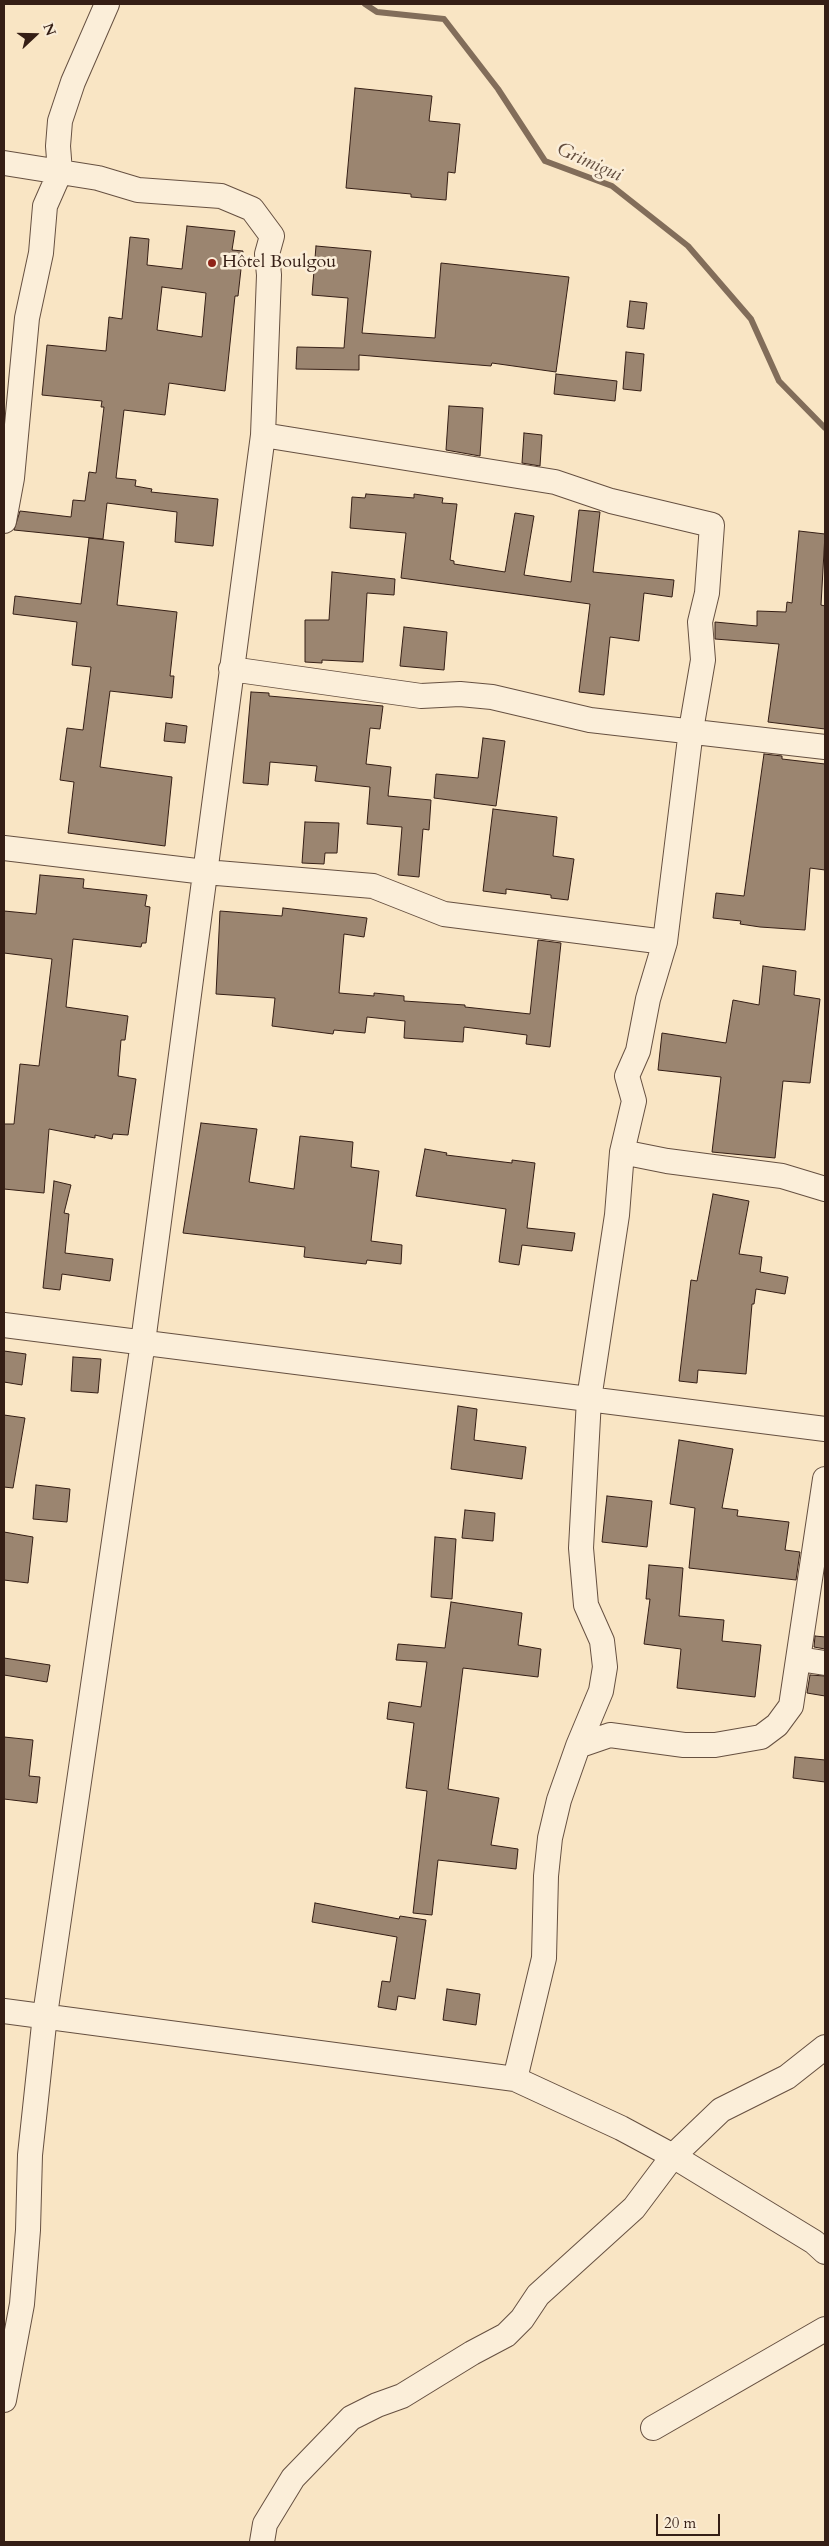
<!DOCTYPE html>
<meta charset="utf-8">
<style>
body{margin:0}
#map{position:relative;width:829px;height:2546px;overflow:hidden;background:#f9e5c4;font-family:Cardo,serif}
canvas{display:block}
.frame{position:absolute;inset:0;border:5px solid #351e15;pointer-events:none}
.north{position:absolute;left:10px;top:10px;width:50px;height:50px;-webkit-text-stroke:4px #fbeed9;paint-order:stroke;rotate:69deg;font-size:14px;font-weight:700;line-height:20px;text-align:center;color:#351e15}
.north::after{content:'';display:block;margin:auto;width:18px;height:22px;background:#351e15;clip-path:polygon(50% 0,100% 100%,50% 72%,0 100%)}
.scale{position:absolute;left:656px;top:2514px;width:64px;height:22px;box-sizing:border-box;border:2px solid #351e15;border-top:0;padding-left:6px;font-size:15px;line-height:18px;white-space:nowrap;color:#351e15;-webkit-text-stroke:4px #fbeed9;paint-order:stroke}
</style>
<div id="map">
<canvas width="829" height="2546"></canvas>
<div class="frame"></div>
<div class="north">N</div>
<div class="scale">20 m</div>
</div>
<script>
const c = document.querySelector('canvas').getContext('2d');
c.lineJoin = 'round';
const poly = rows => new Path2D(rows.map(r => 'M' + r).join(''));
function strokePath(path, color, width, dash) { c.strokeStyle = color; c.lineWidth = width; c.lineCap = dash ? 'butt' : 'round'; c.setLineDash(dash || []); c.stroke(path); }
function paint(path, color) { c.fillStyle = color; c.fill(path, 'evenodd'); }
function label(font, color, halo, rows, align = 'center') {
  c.font = font + ' Cardo,serif'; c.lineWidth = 5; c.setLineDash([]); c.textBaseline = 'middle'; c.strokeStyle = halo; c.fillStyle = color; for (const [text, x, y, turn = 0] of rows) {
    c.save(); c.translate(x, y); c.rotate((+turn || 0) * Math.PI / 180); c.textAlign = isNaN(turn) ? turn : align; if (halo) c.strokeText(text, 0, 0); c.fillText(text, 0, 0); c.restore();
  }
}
const stream = poly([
 [365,4,377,12,444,19,498,89,545,161,612,186,688,246,751,319,779,381,825,428]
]);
const building = poly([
 [355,88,432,96,429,121,460,124,455,173,448,172,446,200,411,197,411,194,346,188,355,88],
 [187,226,235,231,232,250,243,251,238,296,235,296,225,391,169,383,165,415,124,410,116,478,136,480,135,486,152,489,151,492,218,499,213,546,175,542,177,512,107,503,103,539,14,530,20,511,71,517,73,500,85,501,89,472,96,473,104,407,101,407,102,401,42,395,47,345,106,351,109,317,122,319,130,237,149,239,147,265,182,269,187,226],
 [162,287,206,293,202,337,157,330,162,287],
 [316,246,371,251,362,333,435,338,441,263,569,277,556,372,492,363,491,366,359,355,359,370,296,369,297,347,344,348,348,298,312,295,316,246],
 [630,301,647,303,644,329,627,327,630,301],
 [626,352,644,354,641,391,623,389,626,352],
 [556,374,617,381,615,401,554,394,556,374],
 [449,406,483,408,480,456,446,450,449,406],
 [524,433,542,435,540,466,522,463,524,433],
 [366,494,414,498,414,494,443,498,442,503,457,504,450,560,454,561,454,564,505,572,515,513,534,516,524,575,571,582,579,510,600,512,593,572,674,580,672,597,644,593,639,641,610,637,604,695,579,692,590,604,401,578,406,533,350,528,352,497,365,498,366,494],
 [799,531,825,534,821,605,825,606,825,729,768,722,779,644,715,639,715,622,757,626,757,611,786,612,787,602,792,603,799,531],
 [89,538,124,542,117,605,177,612,170,676,174,676,172,698,110,691,100,767,172,777,165,846,68,833,74,782,60,780,67,728,83,730,91,667,72,665,77,622,13,614,15,596,81,604,89,538],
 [332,572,395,579,394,595,367,593,363,662,322,660,322,663,305,662,305,620,329,620,332,572],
 [404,627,447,632,444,670,400,666,404,627],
 [251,692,269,693,269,696,383,706,380,729,370,728,366,764,391,767,388,796,431,800,429,830,423,829,419,877,398,875,402,827,367,824,370,787,315,781,317,766,270,762,268,785,243,783,251,692],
 [166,723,187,726,185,743,164,741,166,723],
 [483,738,505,741,496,806,434,798,436,774,478,778,483,738],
 [764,754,782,756,782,759,825,764,825,870,810,868,805,930,760,927,740,924,741,921,713,918,716,893,744,896,764,754],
 [493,809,557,817,553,856,574,859,568,900,551,898,551,895,506,889,506,894,483,891,493,809],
 [305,822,339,823,337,853,325,853,324,864,302,863,305,822],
 [40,875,84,879,83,888,147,895,145,906,150,907,146,943,142,943,141,947,73,939,66,1007,128,1016,125,1040,121,1040,118,1076,136,1079,128,1135,113,1134,112,1139,95,1135,95,1138,49,1129,44,1193,4,1189,4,1124,14,1124,20,1064,39,1066,52,959,4,953,4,911,36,914,40,875],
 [283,908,367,918,364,937,344,934,339,993,374,996,374,993,404,996,404,1001,465,1005,465,1007,530,1014,538,940,561,943,550,1047,526,1044,527,1035,464,1027,463,1042,404,1038,405,1021,367,1017,365,1033,334,1030,333,1034,272,1026,275,998,216,994,220,911,282,916,283,908],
 [763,966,796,971,794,995,820,999,810,1083,783,1081,775,1158,712,1152,721,1077,658,1070,662,1033,726,1043,733,1000,759,1005,763,966],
 [201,1123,257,1129,249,1182,294,1189,300,1136,353,1142,351,1167,379,1171,371,1241,402,1245,401,1264,367,1260,366,1264,304,1257,305,1247,183,1233,201,1123],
 [425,1149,447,1153,446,1155,512,1163,512,1160,535,1163,527,1228,575,1233,572,1251,522,1245,519,1265,499,1262,506,1209,416,1196,425,1149],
 [54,1181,71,1185,64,1213,69,1214,65,1253,113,1259,110,1281,62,1274,60,1290,43,1288,54,1181],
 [713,1194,749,1201,739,1254,762,1257,760,1272,788,1277,785,1294,756,1289,754,1304,752,1304,746,1374,698,1370,697,1383,679,1381,691,1280,697,1281,713,1194],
 [4,1351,26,1354,22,1385,4,1382,4,1351],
 [73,1357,101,1359,98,1393,71,1391,73,1357],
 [458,1406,477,1409,474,1440,526,1447,522,1479,451,1469,458,1406],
 [4,1415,25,1418,13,1488,4,1487,4,1415],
 [679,1440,733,1449,722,1508,738,1510,737,1516,789,1522,785,1550,800,1552,796,1580,689,1568,695,1508,670,1504,679,1440],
 [36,1485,70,1489,67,1522,33,1519,36,1485],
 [607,1496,652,1501,647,1547,602,1542,607,1496],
 [465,1510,495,1513,493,1541,462,1538,465,1510],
 [4,1532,33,1537,28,1583,4,1580,4,1532],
 [435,1537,456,1539,452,1599,431,1597,435,1537],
 [649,1565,683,1568,679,1616,724,1620,722,1641,761,1645,755,1697,677,1688,681,1649,644,1644,650,1599,646,1599,649,1565],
 [451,1602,522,1613,518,1645,541,1649,538,1677,463,1668,448,1789,499,1798,491,1845,518,1849,516,1869,438,1860,432,1915,413,1913,427,1791,406,1788,414,1723,387,1719,389,1702,421,1707,427,1662,396,1660,398,1644,445,1648,451,1602],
 [815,1636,825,1637,825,1649,814,1647,815,1636],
 [4,1658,50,1665,47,1682,4,1675,4,1658],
 [810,1675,825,1676,825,1696,807,1693,810,1675],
 [4,1737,33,1740,29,1776,40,1777,37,1803,4,1799,4,1737],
 [795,1757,825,1760,825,1782,793,1778,795,1757],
 [315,1903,399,1919,400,1916,426,1920,415,1999,398,1996,396,2010,378,2007,382,1981,390,1982,397,1937,312,1922,315,1903],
 [447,1989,480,1994,476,2025,443,2020,447,1989]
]);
const street = poly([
 [4,163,98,178,138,190,221,196,252,209,272,236,267,254,269,275,263,435,143,1342,45,2015,30,2155,28,2230,22,2304,4,2400],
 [263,435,555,482,611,501,712,525,707,593,700,622,703,660,691,730,665,942,648,999,638,1051,627,1076,634,1101,622,1152,617,1215,589,1399,581,1548,586,1605,602,1641,605,1667,601,1691,578,1746,559,1800,550,1838,546,1876,544,1958,515,2079],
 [4,521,12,478,27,318,41,253,45,206,60,172,58,146,60,121,73,82,107,4],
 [231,669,421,696,460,694,492,697,590,720,825,747],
 [4,848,205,872,373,886,444,914,665,942],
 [622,1152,667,1161,782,1176,825,1189],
 [4,1325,825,1429],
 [799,1659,825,1663],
 [578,1746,610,1735,684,1745,715,1745,761,1737,777,1725,791,1706,825,1479],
 [4,2011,515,2079,621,2128,673,2156,814,2242,825,2252],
 [653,2428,825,2329],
 [262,2542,265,2524,293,2478,351,2418,377,2405,402,2396,472,2353,506,2335,522,2319,538,2295,634,2208,673,2156,721,2110,787,2077,825,2047]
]);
const markers = [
 [212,263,5,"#8f2418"]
];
const poiNames = [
 ["Hôtel Boulgou",222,263]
];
const waterNames = [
 ["Grimigui",589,163,24]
];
strokePath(stream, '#826d5a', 6);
paint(building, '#9b8570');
strokePath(building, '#351e15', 1);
strokePath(street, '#665041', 26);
strokePath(street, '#fbeed9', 24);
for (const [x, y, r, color] of markers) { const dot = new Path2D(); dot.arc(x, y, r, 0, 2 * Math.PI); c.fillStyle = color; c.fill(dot); strokePath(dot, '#fbeed9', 2); }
label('18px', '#351e15', '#fbeed9', poiNames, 'left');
label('italic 19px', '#624c3d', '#fbeed9', waterNames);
</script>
